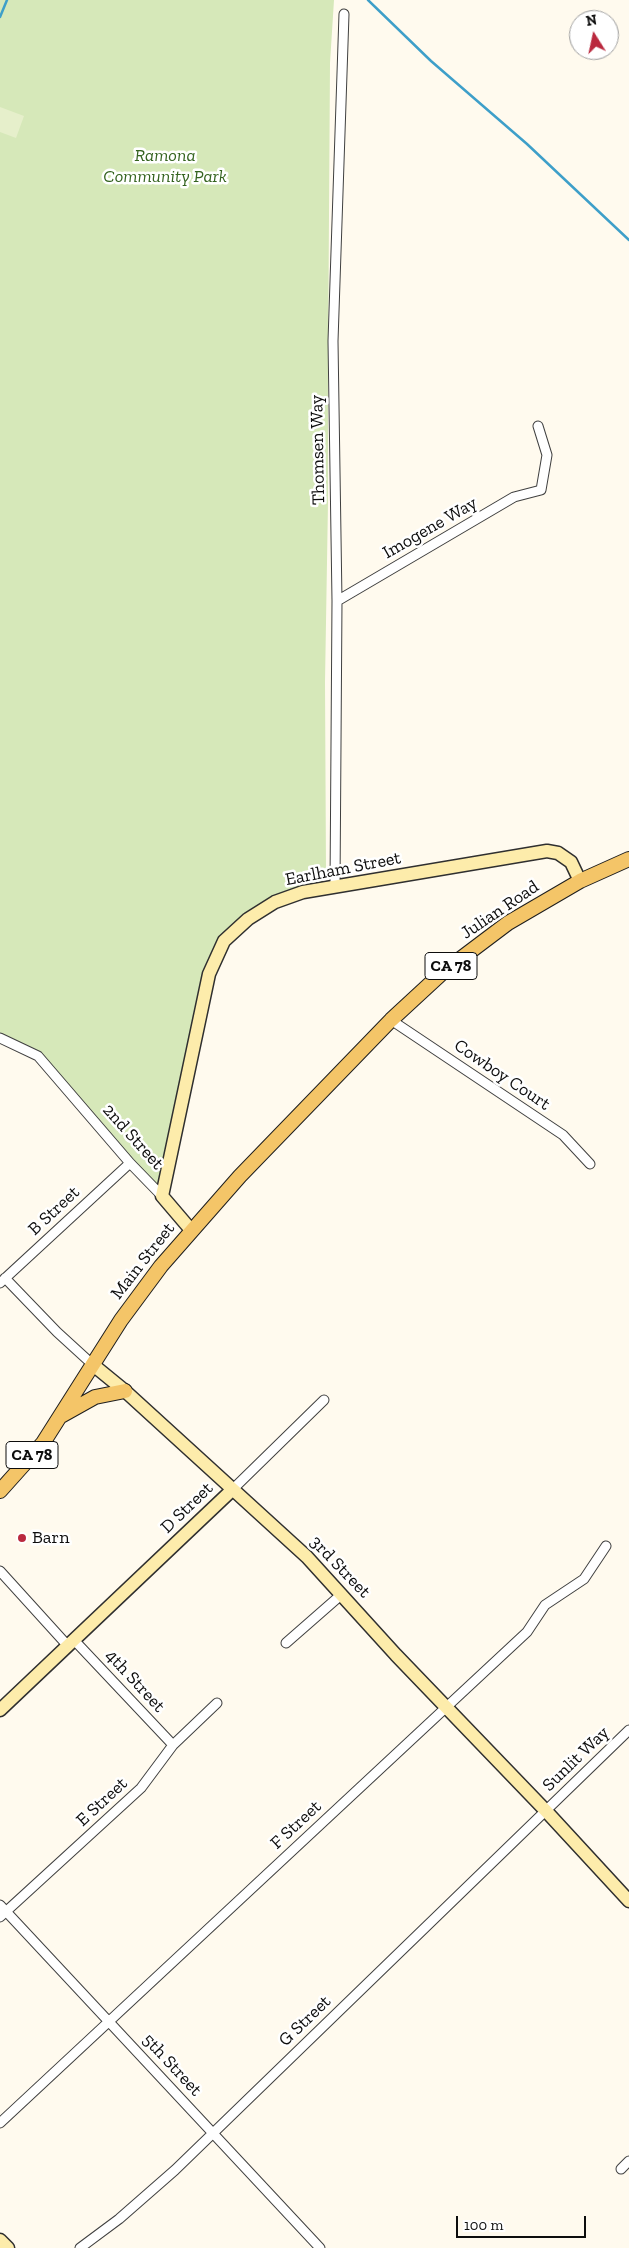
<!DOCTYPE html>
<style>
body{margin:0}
#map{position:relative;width:629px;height:2248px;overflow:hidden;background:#fffaee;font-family:"Zilla Slab",serif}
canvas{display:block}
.north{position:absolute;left:569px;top:10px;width:50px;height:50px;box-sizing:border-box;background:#fff;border:1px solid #9e9e9e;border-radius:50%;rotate:350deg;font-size:14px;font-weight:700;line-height:20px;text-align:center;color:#0d0d0d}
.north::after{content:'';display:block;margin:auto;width:18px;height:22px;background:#ba293e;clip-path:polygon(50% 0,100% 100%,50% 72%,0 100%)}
.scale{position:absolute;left:456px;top:2216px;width:130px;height:22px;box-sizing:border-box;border:2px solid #0d0d0d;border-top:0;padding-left:6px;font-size:15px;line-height:18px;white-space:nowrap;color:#0d0d0d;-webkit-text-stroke:4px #fff;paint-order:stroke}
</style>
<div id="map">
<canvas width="629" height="2248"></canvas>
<div class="north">N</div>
<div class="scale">100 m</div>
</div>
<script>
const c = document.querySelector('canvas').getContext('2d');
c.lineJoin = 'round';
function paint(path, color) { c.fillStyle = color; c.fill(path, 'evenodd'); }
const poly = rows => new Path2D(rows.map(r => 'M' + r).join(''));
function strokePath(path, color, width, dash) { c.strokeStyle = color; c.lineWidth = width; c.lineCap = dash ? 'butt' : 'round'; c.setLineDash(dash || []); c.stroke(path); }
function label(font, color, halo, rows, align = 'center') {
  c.font = font + ' "Zilla Slab",serif'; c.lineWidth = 5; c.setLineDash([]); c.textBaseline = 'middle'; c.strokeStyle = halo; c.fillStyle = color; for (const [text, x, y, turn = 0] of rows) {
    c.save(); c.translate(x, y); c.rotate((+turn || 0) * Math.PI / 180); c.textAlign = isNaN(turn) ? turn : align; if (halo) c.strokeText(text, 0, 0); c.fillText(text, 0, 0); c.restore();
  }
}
const green = poly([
 [0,0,334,0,330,63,328,367,328,502,325,682,326,872,320,888,286,897,221,947,167,1201,49,1066,0,1037]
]);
const pitch = poly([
 [0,107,24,116,16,138,0,132]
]);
const stream = poly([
 [368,0,431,61,527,144,629,240],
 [0,17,7,0]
]);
const street = poly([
 [337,601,514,497,541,490,547,455,538,426],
 [335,886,337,601,333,341,344,14],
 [391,1020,563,1135,590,1164],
 [0,1038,38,1056,130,1163,162,1196],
 [5,1278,57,1332,92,1364],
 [0,1283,130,1163],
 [232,1490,324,1400],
 [0,1571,68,1646],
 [74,1640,173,1745],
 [286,1643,342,1594],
 [0,1905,320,2248],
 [0,1917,141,1788,173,1745,217,1703],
 [0,2123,527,1632,545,1605,584,1579,606,1546],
 [621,2169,629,2161],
 [80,2248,119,2219,175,2170,629,1730]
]);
const secondary = poly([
 [191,1230,162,1196,209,974,224,941,248,919,275,902,303,892,547,851,558,853,571,862,580,881],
 [92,1364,125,1391,307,1557,396,1655,546,1811,629,1901],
 [0,1710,232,1490],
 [0,2240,8,2248]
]);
const primary = poly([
 [61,1416,95,1397,125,1391],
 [0,1491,43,1443,121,1320,161,1266,240,1176,391,1020,443,972,508,923,580,881,629,859]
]);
const markers = [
 [22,1538,5,"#ba293e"]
];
const shields = [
 [451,966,52],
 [32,1455,52]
];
const shieldNames = [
 ["CA 78",451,966],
 ["CA 78",32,1455]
];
const parkNames = [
 ["Ramona",165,156],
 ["Community Park",165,177]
];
const streetNames = [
 ["Thomsen Way",318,450,-91],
 ["Imogene Way",430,528,-30],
 ["Earlham Street",343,869,-11],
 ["Julian Road",500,910,-34],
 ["Cowboy Court",502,1075,34],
 ["2nd Street",133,1137,48],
 ["B Street",54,1211,-43],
 ["Main Street",143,1261,-52],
 ["D Street",187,1508,-44],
 ["3rd Street",340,1567,46],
 ["4th Street",135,1681,47],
 ["Sunlit Way",576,1759,-44],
 ["E Street",102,1802,-43],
 ["F Street",296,1825,-43],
 ["G Street",305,2021,-44],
 ["5th Street",172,2065,47]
];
const poiNames = [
 ["Barn",32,1538]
];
paint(green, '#d6e8b9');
paint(pitch, '#e6efcb');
strokePath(stream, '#3e9fc9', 2.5);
strokePath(street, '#404040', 11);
strokePath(secondary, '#2f2f2f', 15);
strokePath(primary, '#1e1e1e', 16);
strokePath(street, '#fff', 9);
strokePath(secondary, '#fdecab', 12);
strokePath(primary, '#f4c568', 14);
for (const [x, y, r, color] of markers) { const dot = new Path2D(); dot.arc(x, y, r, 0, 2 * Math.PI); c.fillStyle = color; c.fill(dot); strokePath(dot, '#fff', 2); }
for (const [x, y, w] of shields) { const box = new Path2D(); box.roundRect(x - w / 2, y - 13.5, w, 27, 4); c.fillStyle = '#fff'; c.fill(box); strokePath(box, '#0d0d0d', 1); }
label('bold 16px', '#0d0d0d', null, shieldNames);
label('italic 18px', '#34631f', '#fff', parkNames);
label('18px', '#0d0d0d', '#fff', streetNames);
label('18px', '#0d0d0d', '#fff', poiNames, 'left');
</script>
